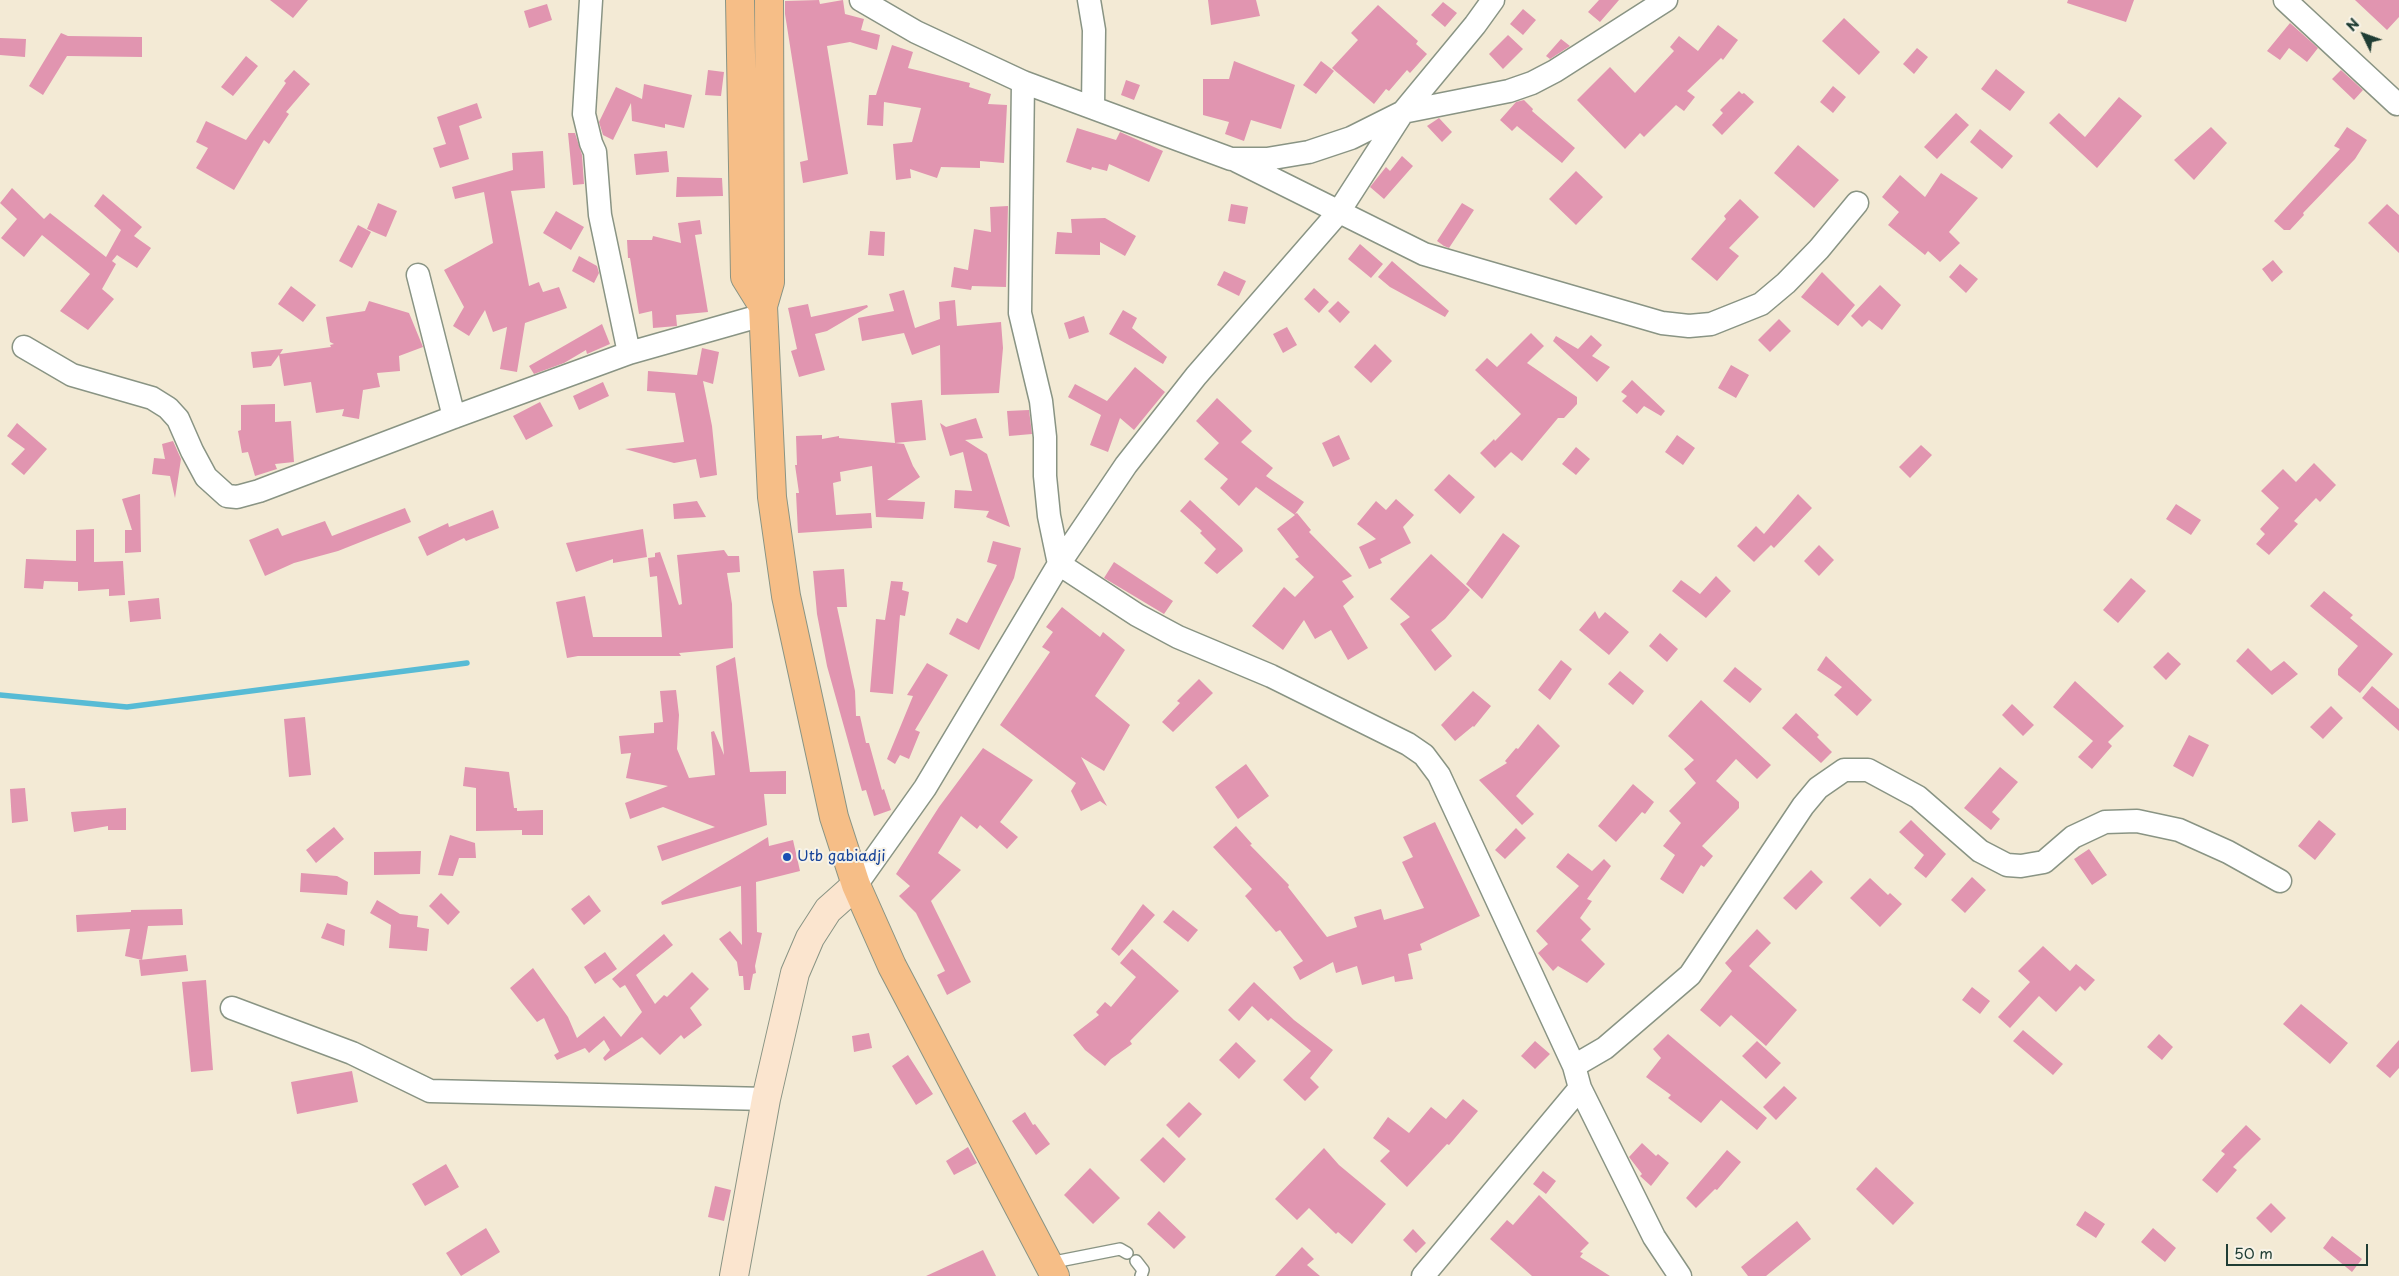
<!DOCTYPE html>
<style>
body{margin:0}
#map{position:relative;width:2399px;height:1276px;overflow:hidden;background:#f3ead5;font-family:"Playpen Sans",sans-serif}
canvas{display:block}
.north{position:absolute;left:2339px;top:10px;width:50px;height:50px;-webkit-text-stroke:4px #f7f3e8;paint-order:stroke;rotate:312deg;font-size:14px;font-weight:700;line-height:20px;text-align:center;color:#1f3d34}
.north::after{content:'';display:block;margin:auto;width:18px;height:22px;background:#1f3d34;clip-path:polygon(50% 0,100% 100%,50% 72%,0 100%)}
.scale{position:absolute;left:2226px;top:1244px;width:142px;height:22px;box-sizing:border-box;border:2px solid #1f3d34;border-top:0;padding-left:6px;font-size:15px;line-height:18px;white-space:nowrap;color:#1f3d34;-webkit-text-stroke:4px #f7f3e8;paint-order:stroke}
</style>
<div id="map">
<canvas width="2399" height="1276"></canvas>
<div class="north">N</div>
<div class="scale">50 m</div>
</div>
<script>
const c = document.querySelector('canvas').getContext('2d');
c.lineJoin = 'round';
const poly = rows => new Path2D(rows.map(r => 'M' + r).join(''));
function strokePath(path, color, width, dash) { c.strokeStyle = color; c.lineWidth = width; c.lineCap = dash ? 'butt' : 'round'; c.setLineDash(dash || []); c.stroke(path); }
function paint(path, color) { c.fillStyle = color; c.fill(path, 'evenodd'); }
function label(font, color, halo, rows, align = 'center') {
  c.font = font + ' "Playpen Sans",sans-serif'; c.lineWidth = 4; c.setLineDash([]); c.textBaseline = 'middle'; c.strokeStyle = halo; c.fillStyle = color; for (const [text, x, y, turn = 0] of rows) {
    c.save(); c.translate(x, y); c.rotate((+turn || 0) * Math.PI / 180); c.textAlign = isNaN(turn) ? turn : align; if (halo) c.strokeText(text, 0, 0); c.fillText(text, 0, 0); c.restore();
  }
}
const stream = poly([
 [0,695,127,707,467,663]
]);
const building = poly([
 [270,0,308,0,293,18],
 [819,0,820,4,843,0,845,14,864,19,861,30,880,35,877,50,850,42,827,46,848,174,803,183,800,162,808,160,785,14,785,1],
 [1208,0,1256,0,1260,16,1211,25],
 [1599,0,1619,0,1600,22,1588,12],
 [2068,0,2134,0,2126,22,2067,3],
 [2355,0,2399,0,2399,17,2387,30],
 [1443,2,1457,13,1445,27,1431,15],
 [547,4,552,20,529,28,524,11],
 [1378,5,1418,41,1416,44,1427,54,1410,73,1407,70,1389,91,1386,89,1374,104,1332,68,1358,40,1351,33],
 [1523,9,1536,20,1523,35,1510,24],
 [1844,18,1880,52,1859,75,1822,41],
 [2290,23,2318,48,2307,62,2289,48,2280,60,2267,51],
 [1718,25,1738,40,1723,60,1721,58,1687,91,1695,97,1684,111,1676,105,1644,137,1640,133,1625,149,1577,100,1610,67,1635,93,1674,51,1670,47,1679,36,1698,51],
 [61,33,68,36,142,37,142,57,67,56,43,95,29,86],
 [1508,35,1523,49,1503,69,1489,54],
 [0,38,26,39,25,57,0,55],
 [1561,39,1570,46,1550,59,1546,56],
 [892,45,913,52,908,68,970,83,969,87,991,94,988,104,1007,105,1004,163,980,161,980,168,941,167,937,178,910,169,911,178,896,180,893,144,912,142,921,108,884,102,883,126,867,125,869,95,876,95],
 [1917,48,1928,57,1914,74,1903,64],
 [246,56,258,66,233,96,221,87],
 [1234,61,1295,85,1281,129,1251,120,1244,141,1225,134,1229,122,1203,115,1203,79,1229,79],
 [1321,61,1334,71,1316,94,1303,85],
 [1996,69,2025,92,2010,111,1981,89],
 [294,70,310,84,286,112,289,114,269,144,264,140,234,190,196,168,208,148,196,142,206,121,246,140,286,83,284,81],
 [708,70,724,72,721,96,705,95],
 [2341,70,2363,90,2354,100,2332,79],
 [1126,80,1140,85,1134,100,1121,95],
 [644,84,692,95,684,128,665,124,665,128,632,121,631,103,613,140,603,135,599,122,616,87,642,99],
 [1833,86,1846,97,1833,113,1820,102],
 [1739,91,1742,94,1744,93,1754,102,1722,135,1712,125,1723,113,1720,110],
 [2119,97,2142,116,2097,168,2049,123,2059,113,2085,137],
 [1524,100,1533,109,1532,111,1575,148,1562,163,1517,126,1512,131,1500,120,1516,102],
 [477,103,482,118,459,126,469,159,440,168,433,148,446,144,437,117],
 [1956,113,1969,125,1937,159,1924,147],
 [1439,118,1452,132,1442,142,1427,126],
 [2211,127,2227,143,2194,180,2174,160],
 [2347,127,2367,140,2355,159,2303,213,2304,215,2290,230,2284,230,2274,221,2340,149,2334,146],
 [1077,128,1116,140,1120,132,1163,151,1149,182,1109,164,1107,171,1092,167,1091,170,1066,162],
 [1980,129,2013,156,2002,169,1970,142],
 [568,133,575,133,582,155,584,184,573,185],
 [1798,145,1839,180,1814,208,1774,173],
 [543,151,545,188,511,191,529,286,539,282,543,292,559,287,567,308,525,323,517,372,500,369,507,327,493,332,485,310,469,336,453,326,464,307,444,270,493,243,484,192,455,199,452,187,513,170,512,153],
 [667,151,669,172,636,175,634,154],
 [1402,156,1413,166,1384,199,1370,187,1386,167,1390,171],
 [1576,171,1603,197,1576,225,1549,199],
 [1941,173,1978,198,1949,232,1960,243,1940,262,1928,251,1925,255,1888,225,1899,212,1882,197,1900,175,1925,197],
 [677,177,722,178,723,196,676,197],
 [12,188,44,219,50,213,106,257,121,230,94,206,103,194,142,227,134,236,151,248,137,268,117,255,112,261,116,264,102,289,114,299,88,330,60,311,90,274,42,235,24,257,1,238,17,219,0,203],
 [1740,199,1759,217,1729,248,1739,256,1717,281,1691,259,1726,219,1724,216],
 [378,203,397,211,386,237,367,229],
 [1462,203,1474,210,1449,248,1444,246,1437,241],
 [1231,204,1248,207,1245,224,1228,221],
 [2387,204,2399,215,2399,253,2368,223],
 [1008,206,1006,287,972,286,971,290,951,287,954,267,968,270,974,229,991,232,990,207],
 [556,211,584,227,571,250,543,233],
 [1105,218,1136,236,1125,256,1100,242,1100,255,1055,254,1057,232,1072,233,1071,219],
 [700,220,702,234,695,235,708,312,676,315,677,326,653,328,652,311,639,314,630,258,628,258,627,240,652,240,653,236,681,243,678,223],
 [358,225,371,232,352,268,339,261],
 [870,231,885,232,884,256,868,255],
 [1360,244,1383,264,1371,278,1348,259],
 [579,256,597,266,599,273,594,283,572,271],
 [2273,260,2283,272,2272,282,2262,269],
 [1392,261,1449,311,1445,317,1390,287,1378,277],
 [1960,264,1978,279,1966,293,1949,277],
 [1224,271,1246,281,1239,296,1217,285],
 [1822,272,1855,305,1838,326,1801,297],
 [1880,285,1901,305,1882,330,1869,320,1862,327,1851,316],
 [291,286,316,305,303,322,278,304],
 [1314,288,1329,302,1319,313,1304,299],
 [904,290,915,328,940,319,939,302,955,300,957,326,1001,322,1003,348,999,393,941,395,940,345,912,355,904,333,862,341,858,318,894,311,889,294],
 [369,301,409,313,423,347,399,356,400,371,377,373,380,387,363,390,359,419,342,416,344,409,316,413,311,382,284,386,279,355,271,366,253,368,251,352,283,349,280,354,331,347,330,345,334,344,330,342,326,317,365,311],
 [1338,301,1350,312,1340,323,1328,311],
 [808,304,811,317,867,305,868,307,827,331,815,334,825,370,799,377,791,351,797,349,788,308],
 [1123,310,1137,318,1132,328,1167,357,1163,364,1109,334],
 [1084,316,1089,332,1069,339,1064,323],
 [1779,319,1791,331,1770,352,1758,340],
 [602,324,610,344,587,354,586,350,564,363,534,374,529,366],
 [1287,327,1297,345,1283,353,1273,334],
 [1531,333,1544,346,1527,363,1577,397,1577,404,1564,418,1558,418,1522,461,1511,452,1495,468,1480,453,1494,439,1495,441,1521,414,1475,370,1487,358,1497,367],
 [1591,335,1602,345,1592,356,1610,367,1597,382,1553,341,1556,336,1578,349],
 [1375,344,1392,361,1371,383,1354,367],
 [702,348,719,352,713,384,703,381,712,426,717,475,700,478,696,459,674,463,625,449,684,442,675,393,647,391,648,371,697,375],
 [1731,365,1749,375,1736,398,1718,388],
 [1135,367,1165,392,1134,430,1120,418,1108,452,1090,445,1101,415,1068,397,1075,384,1107,401],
 [1632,380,1665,411,1661,416,1644,406,1637,414,1622,401,1627,396,1621,392],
 [603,382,609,396,579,410,573,396],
 [1217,398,1252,431,1241,442,1273,468,1266,476,1304,502,1295,514,1297,513,1311,530,1309,532,1352,576,1342,581,1354,597,1343,606,1368,648,1348,660,1331,630,1315,639,1304,620,1283,650,1252,626,1284,587,1295,597,1314,577,1295,559,1299,557,1277,529,1295,515,1256,487,1239,506,1220,488,1228,479,1204,459,1219,443,1196,421],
 [922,400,926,440,895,443,904,444,913,466,920,477,887,500,925,502,923,519,876,517,872,466,840,472,841,481,833,483,836,515,871,513,872,528,798,533,796,493,799,493,795,465,797,465,796,436,822,435,822,439,839,436,839,438,895,443,891,403],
 [540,402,553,426,526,440,513,416],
 [275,404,275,422,291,421,294,462,275,464,277,469,255,476,248,452,242,453,238,431,241,430,241,405],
 [1029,410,1032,434,1009,436,1007,411],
 [976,418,983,438,965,440,987,454,1010,527,986,517,989,511,954,508,955,490,972,491,963,452,950,456,940,423,946,427],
 [17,423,47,449,24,475,11,464,25,449,7,436],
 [1339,435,1350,459,1333,467,1322,443],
 [1677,435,1695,448,1683,465,1665,452],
 [173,441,181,459,175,498,170,476,152,474,154,458,165,459,162,444],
 [1921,445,1932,455,1910,478,1899,467],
 [1576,447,1590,459,1576,475,1562,464],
 [2314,463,2336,485,2320,502,2316,498,2294,521,2298,524,2269,555,2256,544,2265,534,2260,529,2279,508,2261,491,2283,469,2296,482],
 [1449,474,1475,497,1460,514,1434,490],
 [140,494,141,552,125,553,125,530,132,530,122,499],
 [1798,494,1812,508,1774,548,1771,545,1754,562,1737,546,1756,526,1764,534],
 [1396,499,1414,515,1403,527,1411,543,1380,559,1382,563,1369,569,1359,547,1376,539,1357,524,1376,501,1386,510],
 [1190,500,1242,548,1243,551,1217,574,1204,563,1216,549,1200,533,1202,531,1180,511],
 [697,501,706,517,674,519,673,504],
 [2176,504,2201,520,2191,535,2166,519],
 [405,508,411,522,338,551,294,563,265,576,249,540,278,528,282,536,325,521,332,536],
 [493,510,499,528,466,541,464,538,427,556,418,537,448,523,449,527],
 [94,529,94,562,123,561,125,595,109,596,109,589,78,591,78,582,44,581,43,589,24,588,26,559,76,561,76,530],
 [643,529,647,557,613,563,613,559,576,572,566,543],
 [1503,533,1520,546,1482,599,1466,584],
 [993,541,1021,548,1014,578,979,650,949,634,957,618,967,623,997,565,987,562],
 [1819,545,1834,560,1819,576,1804,561],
 [724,550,728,556,739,556,740,572,727,573,732,604,733,648,679,653,681,656,578,656,567,658,556,602,585,596,593,637,662,637,657,576,650,577,648,558,655,557,655,553,660,552,679,605,682,604,677,555],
 [1431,554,1470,590,1445,619,1431,630,1452,656,1435,671,1400,624,1410,617,1390,599],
 [1114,562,1173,601,1164,614,1104,578],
 [844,569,847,607,837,607,855,691,856,716,860,716,866,743,869,743,882,790,884,789,891,810,874,816,866,790,862,791,827,666,817,614,813,571],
 [1716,576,1731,591,1706,618,1672,591,1681,580,1700,594],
 [2131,578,2146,591,2118,623,2103,610],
 [891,581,903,582,902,590,909,592,905,616,900,615,893,694,870,692,876,619,885,620],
 [2324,591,2353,615,2350,618,2393,654,2360,693,2338,675,2338,669,2358,646,2310,606],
 [159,598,161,619,130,622,128,601],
 [1062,607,1100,637,1103,632,1125,650,1095,696,1130,725,1104,771,1081,757,1107,806,1100,801,1081,811,1071,791,1076,783,1000,725,1050,652,1042,647,1053,632,1046,627],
 [1595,611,1599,619,1605,612,1629,632,1609,655,1579,630],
 [1660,633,1678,649,1667,662,1649,646],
 [2248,648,2271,671,2284,661,2298,674,2272,695,2236,661],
 [2168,652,2181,664,2166,680,2153,667],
 [1826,656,1872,700,1857,716,1834,695,1842,687,1817,670],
 [735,657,750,772,786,771,786,794,764,794,767,825,662,861,657,846,715,827,663,807,630,819,625,803,668,786,626,778,631,753,621,754,619,736,654,733,654,723,663,722,660,691,676,690,679,715,677,749,689,778,715,775,711,732,714,731,724,755,716,666],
 [1561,660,1572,669,1550,700,1538,690],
 [927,663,948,675,915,730,920,732,909,759,900,755,895,764,887,759,913,696,907,695],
 [1735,667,1762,689,1750,703,1723,681],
 [1620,671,1644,691,1633,705,1608,684],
 [1199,679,1213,693,1173,732,1162,722,1180,703,1177,701],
 [2075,681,2124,726,2108,742,2112,746,2092,769,2078,757,2093,741,2053,707],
 [2372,686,2399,709,2399,731,2362,698],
 [1473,691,1491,706,1474,727,1473,726,1455,741,1441,725],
 [1701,700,1771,765,1757,779,1736,759,1716,781,1739,802,1739,808,1702,846,1713,856,1704,867,1701,865,1683,894,1660,879,1675,855,1663,846,1681,823,1669,811,1696,783,1684,769,1694,760,1668,736],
 [2012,704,2034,725,2023,736,2002,715],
 [2331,706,2343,718,2323,739,2310,727],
 [1796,713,1819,735,1817,737,1832,752,1821,763,1782,728],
 [305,717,311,775,289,777,284,719],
 [1538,724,1560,746,1516,796,1534,814,1522,825,1479,780,1507,763,1505,761,1516,748,1518,749],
 [2189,735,2209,745,2193,777,2173,766],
 [983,748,1033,780,1000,822,1018,837,1007,849,980,825,977,829,961,816,938,853,961,870,931,901,971,982,947,995,937,975,945,971,916,913,899,896,910,886,896,874,939,807],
 [1246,764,1269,796,1238,819,1215,787],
 [465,767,509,772,514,808,517,808,517,811,543,810,543,835,522,835,522,830,476,831,476,788,463,786],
 [2000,767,2018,782,1992,812,2000,819,1991,830,1964,808],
 [1633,784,1654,802,1645,814,1642,812,1616,842,1598,826],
 [25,788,28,821,12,823,10,789],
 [126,808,126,830,108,830,108,826,74,832,71,812],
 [1911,820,1946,854,1926,878,1914,868,1924,855,1899,832],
 [2319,820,2336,834,2315,860,2298,846],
 [1435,822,1480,916,1420,944,1422,950,1408,954,1413,979,1395,982,1394,976,1362,985,1357,966,1336,973,1333,962,1300,980,1293,967,1303,961,1280,930,1276,932,1245,896,1252,889,1213,847,1236,826,1252,844,1250,845,1289,885,1288,887,1327,937,1357,927,1354,917,1381,909,1384,920,1424,908,1402,862,1413,857,1403,837],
 [334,827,344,839,316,863,306,850],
 [1516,828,1526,838,1505,859,1495,850],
 [450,835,475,843,476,858,459,858,453,876,438,875],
 [768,837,769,846,793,840,800,871,756,882,757,932,762,933,755,966,756,973,753,974,750,990,744,990,743,976,739,976,737,962,719,939,730,931,742,945,741,886,662,905,661,902],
 [2089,849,2107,875,2092,885,2074,859],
 [421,851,420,874,374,875,374,852],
 [1568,853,1592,871,1604,859,1611,866,1587,899,1592,901,1580,918,1591,929,1581,940,1605,964,1587,983,1558,966,1553,971,1538,953,1548,944,1536,931,1579,886,1556,867],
 [1811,870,1823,882,1796,910,1783,898],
 [301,873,337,876,348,882,347,895,300,892],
 [1972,877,1986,890,1965,913,1951,900],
 [1870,878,1888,895,1890,893,1902,904,1880,927,1850,898],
 [441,893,460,912,448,925,429,906],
 [589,895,601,911,584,925,571,909],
 [377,900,400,914,418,916,417,927,429,929,427,951,389,948,391,925,370,913],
 [1143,904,1155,915,1119,956,1111,949],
 [182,909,183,925,148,926,142,960,125,956,130,929,77,932,76,915,131,912,131,910],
 [1173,910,1198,930,1188,942,1163,922],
 [327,923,345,930,344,946,321,938],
 [1757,929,1771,943,1749,966,1797,1010,1766,1046,1731,1015,1720,1027,1700,1010,1732,971,1725,963],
 [664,934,673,945,636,975,655,1004,664,995,667,997,692,972,709,989,690,1008,702,1025,684,1039,681,1035,660,1055,642,1037,605,1061,603,1058,610,1050,604,1040,589,1053,585,1048,557,1060,554,1055,559,1052,544,1018,537,1022,510,988,533,968,568,1017,577,1038,604,1016,621,1037,642,1012,625,985,620,988,612,979],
 [2043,946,2070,971,2076,964,2095,980,2085,991,2080,986,2056,1012,2039,996,2010,1028,1998,1017,2030,982,2018,971],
 [1132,949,1179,991,1130,1041,1132,1044,1111,1059,1105,1066,1085,1050,1073,1035,1099,1015,1096,1012,1105,1002,1111,1007,1136,977,1120,963],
 [605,952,617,969,595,984,584,967],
 [186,955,188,971,141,976,139,960],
 [206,980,213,1070,191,1072,182,982],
 [1254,982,1294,1020,1333,1050,1310,1078,1319,1087,1305,1101,1283,1080,1311,1051,1271,1018,1268,1021,1252,1006,1239,1021,1228,1010],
 [1972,987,1990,1001,1980,1014,1962,1000],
 [2301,1004,2348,1043,2330,1064,2283,1024],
 [2023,1030,2063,1064,2053,1075,2013,1041],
 [869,1033,872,1048,854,1052,852,1036],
 [1668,1034,1767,1118,1757,1130,1721,1100,1701,1123,1668,1098,1671,1095,1646,1077,1661,1058,1653,1049],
 [2159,1034,2173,1047,2162,1060,2147,1047],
 [2399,1040,2399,1068,2390,1078,2376,1066],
 [1535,1041,1550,1054,1535,1069,1521,1056],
 [1757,1041,1781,1063,1766,1079,1742,1056],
 [1236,1042,1256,1061,1239,1079,1219,1060],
 [908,1055,933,1094,916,1105,892,1066],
 [352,1071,358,1102,297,1114,291,1082],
 [1784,1086,1797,1098,1776,1120,1763,1107],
 [1463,1099,1478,1111,1449,1145,1447,1144,1407,1187,1380,1161,1390,1151,1373,1138,1388,1117,1409,1133,1431,1107,1446,1119],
 [1189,1102,1202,1114,1179,1138,1166,1125],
 [1025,1112,1033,1125,1035,1124,1050,1144,1036,1155,1012,1121],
 [2246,1125,2261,1139,2233,1167,2237,1170,2217,1193,2202,1180,2225,1154,2221,1151],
 [1163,1137,1186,1159,1164,1183,1140,1160],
 [1642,1143,1656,1156,1658,1154,1669,1163,1651,1186,1640,1176,1642,1174,1629,1157],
 [968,1147,977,1163,954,1175,946,1161],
 [1324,1148,1339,1165,1386,1204,1352,1244,1338,1232,1336,1234,1309,1208,1297,1220,1275,1199],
 [1727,1150,1741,1162,1717,1190,1715,1189,1696,1208,1686,1198],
 [446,1164,459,1187,425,1206,412,1184],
 [1876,1167,1914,1203,1893,1225,1856,1189],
 [1090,1168,1120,1198,1093,1224,1064,1195],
 [1543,1171,1556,1181,1546,1194,1533,1184],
 [715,1186,731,1190,724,1221,708,1217],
 [1539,1195,1589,1243,1580,1252,1583,1253,1580,1257,1610,1276,1532,1276,1490,1239,1507,1220,1513,1225],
 [2271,1203,2286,1218,2271,1233,2256,1218],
 [1159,1211,1186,1237,1174,1249,1147,1224],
 [2085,1211,2105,1224,2096,1238,2076,1225],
 [1797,1221,1811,1239,1766,1276,1748,1276,1741,1267],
 [486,1228,500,1252,461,1276,446,1253],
 [2153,1228,2176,1248,2165,1262,2141,1242],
 [1413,1229,1426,1243,1416,1253,1403,1240],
 [2332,1236,2362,1259,2352,1272,2323,1248],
 [1302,1247,1314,1259,1307,1265,1320,1276,1275,1276],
 [983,1250,996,1276,926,1276]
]);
const lane = poly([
 [1136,1261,1143,1270,1141,1276],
 [1049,1263,1120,1249,1127,1253]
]);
const street = poly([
 [591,0,584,114,591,143,595,152,600,215,629,353],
 [861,0,916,32,1023,82,1231,159,1267,159,1309,152,1351,138,1403,112,1475,25,1493,0],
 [1089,0,1094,30,1093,107],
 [1666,0,1555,71,1532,83,1509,91,1403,112,1338,213,1196,376,1126,465,1059,564,1137,615,1178,637,1271,676,1408,744,1424,755,1439,775,1574,1066,1580,1088,1654,1237,1680,1276],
 [2285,0,2397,104],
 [1237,161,1424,254,1662,323,1689,326,1711,324,1761,304,1786,283,1819,249,1857,203],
 [418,275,454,417],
 [24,347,72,375,152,398,168,408,178,419,192,451,206,477,227,496,237,497,259,491,454,417,629,353,763,315],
 [856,885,925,788,1059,564,1049,516,1045,476,1045,437,1041,401,1020,313,1023,82],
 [232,1008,352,1053,430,1091,766,1099],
 [1574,1066,1605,1048,1690,975,1803,806,1818,788,1844,770,1868,770,1918,797,1980,851,2007,865,2021,866,2044,862,2073,837,2105,822,2137,821,2179,830,2228,852,2280,881],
 [1423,1276,1580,1088]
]);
const secondary = poly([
 [734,1276,766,1099,795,973,810,938,828,910,856,885]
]);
const primary = poly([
 [740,0,745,277,763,306],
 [769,0,770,282,763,306,772,497,786,596,834,817,856,885,892,966,1055,1276]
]);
const markers = [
 [787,857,5,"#1a4fb4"]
];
const transitNames = [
 ["Utb gabiadji",797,857]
];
strokePath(stream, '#57bbd5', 5.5);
paint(building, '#e195b0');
strokePath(lane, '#899484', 14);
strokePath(street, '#899484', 25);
strokePath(secondary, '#899484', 30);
strokePath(primary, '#899484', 30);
strokePath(lane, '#fff', 11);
strokePath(street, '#fff', 22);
strokePath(secondary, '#fbe5cf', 28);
strokePath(primary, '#f6be87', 28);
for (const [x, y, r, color] of markers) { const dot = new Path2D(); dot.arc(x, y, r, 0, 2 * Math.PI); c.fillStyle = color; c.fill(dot); strokePath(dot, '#f7f3e8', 2); }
label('15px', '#164399', '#f7f3e8', transitNames, 'left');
</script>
